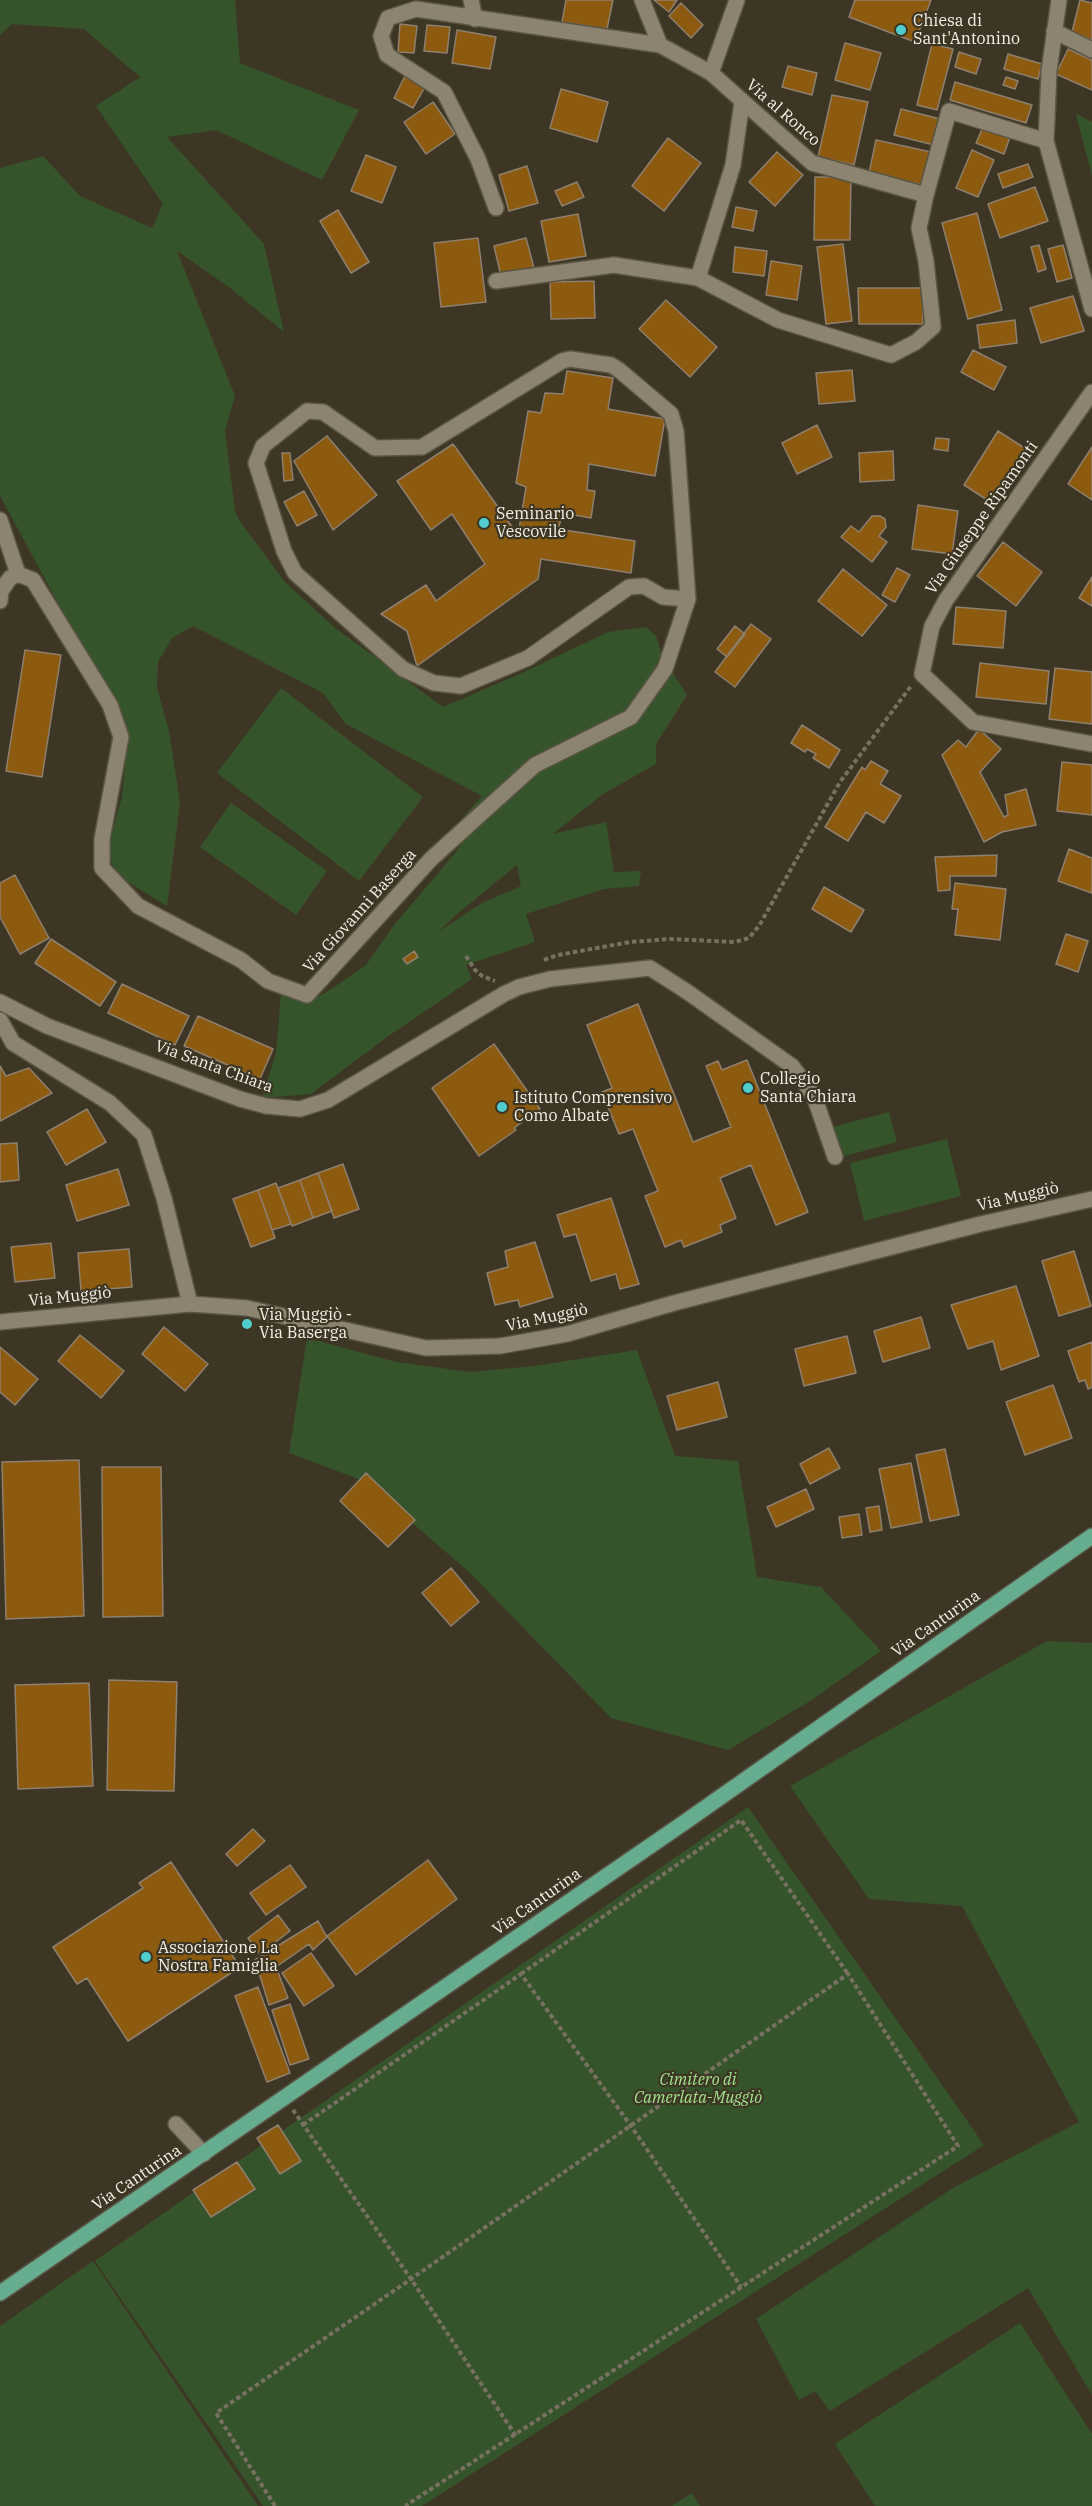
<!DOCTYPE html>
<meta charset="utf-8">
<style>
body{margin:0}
canvas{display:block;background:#3d3624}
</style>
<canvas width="1092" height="2506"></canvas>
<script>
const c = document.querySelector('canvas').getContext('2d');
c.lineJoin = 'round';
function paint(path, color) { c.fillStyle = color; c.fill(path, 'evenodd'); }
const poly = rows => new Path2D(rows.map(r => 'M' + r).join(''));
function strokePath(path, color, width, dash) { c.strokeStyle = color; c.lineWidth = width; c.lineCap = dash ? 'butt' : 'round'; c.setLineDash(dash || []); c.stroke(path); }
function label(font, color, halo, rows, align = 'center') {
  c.font = font + ' "IBM Plex Serif",serif'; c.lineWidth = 4.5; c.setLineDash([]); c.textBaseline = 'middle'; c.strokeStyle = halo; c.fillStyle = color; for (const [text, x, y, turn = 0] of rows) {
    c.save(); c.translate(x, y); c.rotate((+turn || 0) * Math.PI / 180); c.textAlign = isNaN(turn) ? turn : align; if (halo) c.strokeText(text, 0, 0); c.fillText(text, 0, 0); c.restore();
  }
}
const green = poly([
 [0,0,235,0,240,63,359,110,322,180,216,130,167,137,264,244,284,332,230,288,177,251,235,396,225,431,235,511,241,523,285,582,334,627,443,707,524,672,608,632,646,627,656,636,663,658,687,695,656,744,656,764,603,794,553,834,606,822,614,872,641,871,639,886,604,889,526,914,535,942,466,965,472,979,390,1035,311,1094,262,1098,276,1053,281,994,300,1001,319,996,330,990,366,965,395,924,455,853,463,841,457,824,482,796,346,724,323,693,193,626,172,638,158,662,157,688,169,731,180,802,167,906,118,876,109,857,108,848,122,797,127,742,117,712,0,496,0,168,43,156,80,196,152,228,163,204,96,106,140,77,84,29,12,24,0,35],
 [517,865,521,886,482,903,438,932,457,914],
 [1076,114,1092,122,1092,176],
 [281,688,423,797,359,881,217,773],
 [231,803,327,871,296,915,200,847],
 [889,1112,897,1142,841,1157,833,1127],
 [947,1139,961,1196,864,1221,850,1163],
 [307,1338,396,1362,471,1372,534,1366,637,1350,675,1456,738,1461,757,1577,821,1587,881,1651,810,1701,728,1750,611,1718,470,1573,364,1481,289,1453],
 [1047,1641,1092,1643,1092,2395,1028,2288,830,2411,815,2391,799,2400,756,2319,953,2188,1079,2122,962,1906,869,1899,790,1786],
 [748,1807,984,2145,422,2506,263,2506,95,2261],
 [93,2261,258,2506,0,2506,0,2326],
 [1020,2323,1092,2434,1092,2506,875,2506,835,2444],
 [692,2493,700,2506,672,2506]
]);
const building = poly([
 [566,0,613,0,607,29,562,22,566,0],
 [654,0,677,0,669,12,654,0],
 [855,0,854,0,931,0,915,42,849,17,855,0],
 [1080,0,1092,3,1092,40,1072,32,1080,0],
 [681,3,703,25,691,38,669,16,681,3],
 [400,24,417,26,414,53,398,52,400,24],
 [427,25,450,27,447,53,424,51,427,25],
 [457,30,496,37,490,69,452,63,457,30],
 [845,43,881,53,870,90,835,80,845,43],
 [932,44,953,49,937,110,917,105,932,44],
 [1068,49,1092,60,1092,90,1056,74,1068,49],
 [959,52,981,59,976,74,955,67,959,52],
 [1008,54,1042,64,1038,79,1004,69,1008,54],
 [788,66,817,73,812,95,782,87,788,66],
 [405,76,425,87,413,108,394,98,405,76],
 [1006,77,1018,81,1015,89,1003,85,1006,77],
 [955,82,1032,105,1026,123,950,100,955,82],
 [561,89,608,102,597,142,550,128,561,89],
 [832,95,868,102,854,165,818,157,832,95],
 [433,102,455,134,426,154,404,122,433,102],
 [901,109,940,119,934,145,894,135,901,109],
 [983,127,1010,137,1004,154,976,143,983,127],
 [668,138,701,163,664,211,632,186,668,138],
 [876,140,931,152,924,185,869,173,876,140],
 [972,150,994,160,978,197,956,188,972,150],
 [777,152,803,175,775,206,749,182,777,152],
 [366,155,396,167,382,203,351,191,366,155],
 [1028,164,1033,177,1003,188,998,174,1028,164],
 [527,166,538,203,509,211,499,175,527,166],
 [815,177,851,177,850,240,814,240,815,177],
 [577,182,584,197,562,206,555,191,577,182],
 [1035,187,1048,221,1000,238,988,204,1035,187],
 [736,207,757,211,753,231,732,227,736,207],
 [338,210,369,262,351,273,320,221,338,210],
 [977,213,1002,310,968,319,942,223,977,213],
 [578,214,586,256,549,262,541,221,578,214],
 [478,238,486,302,441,307,434,243,478,238],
 [526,238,534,268,501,276,494,246,526,238],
 [843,244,852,321,826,324,817,247,843,244],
 [1039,245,1046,269,1038,272,1031,247,1039,245],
 [1063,245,1072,278,1057,282,1048,249,1063,245],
 [735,247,767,251,764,276,733,272,735,247],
 [771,261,802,266,797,300,766,295,771,261],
 [594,281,595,318,551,319,550,282,594,281],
 [858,288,923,288,923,324,859,324,858,288],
 [1073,296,1084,331,1041,343,1030,308,1073,296],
 [666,300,717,347,690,377,639,329,666,300],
 [1015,320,1017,343,980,348,977,325,1015,320],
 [973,350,1006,367,994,390,961,372,973,350],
 [852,370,855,401,819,404,816,373,852,370],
 [567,371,613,378,608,409,665,419,655,476,589,464,587,490,595,491,591,518,563,513,558,529,635,541,631,573,541,559,538,579,417,666,407,631,381,614,426,585,436,601,485,564,452,514,431,530,397,481,453,444,518,535,526,487,516,483,528,411,541,413,545,393,563,394,567,371],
 [817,425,832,457,797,474,782,443,817,425],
 [998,431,1026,449,992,503,964,485,998,431],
 [327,436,377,495,333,530,294,461,327,436],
 [936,438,949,439,948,451,934,449,936,438],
 [1092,447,1092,500,1068,484,1092,447],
 [893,451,894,480,860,482,859,453,893,451],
 [282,453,290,453,293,480,284,481,282,453],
 [304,491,317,515,297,526,284,502,304,491],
 [918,505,958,511,952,554,912,549,918,505],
 [872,516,880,516,885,519,886,527,879,536,887,542,872,562,841,537,851,526,859,532,872,516],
 [1003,542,1042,572,1016,606,977,576,1003,542],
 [897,568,910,575,895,602,882,595,897,568],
 [843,569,887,605,862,636,818,601,843,569],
 [1092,577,1092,606,1079,598,1092,577],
 [956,607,1006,611,1003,648,953,644,956,607],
 [751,624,771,639,735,687,715,672,751,624],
 [735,626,745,634,727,657,717,649,735,626],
 [25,650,61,655,42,777,6,771,25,650],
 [980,663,1049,671,1046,704,976,697,980,663],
 [1055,668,1092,672,1092,724,1049,719,1055,668],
 [802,725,840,750,829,768,813,758,816,754,807,749,805,752,791,743,802,725],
 [979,729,1001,749,980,772,1004,817,1008,815,1005,795,1026,789,1036,825,1002,832,984,842,942,755,958,740,966,747,979,729],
 [871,761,888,771,880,784,901,796,884,823,866,812,848,841,825,827,862,767,865,770,871,761],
 [1062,762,1092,765,1092,815,1057,811,1062,762],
 [1069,849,1092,858,1092,893,1058,881,1069,849],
 [997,855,996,876,950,876,950,890,938,891,935,857,997,855],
 [15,875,49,938,20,954,0,917,0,883,15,875],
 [955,883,1006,889,1000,940,955,935,958,909,952,909,955,883],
 [824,887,864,910,851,932,812,909,824,887],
 [1066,934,1088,941,1078,972,1056,964,1066,934],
 [51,939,116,982,100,1006,35,963,51,939],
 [414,951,418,957,407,964,403,959,414,951],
 [122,984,189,1016,175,1045,108,1013,122,984],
 [638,1004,693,1142,731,1127,706,1066,718,1061,722,1070,747,1060,808,1212,776,1225,751,1165,720,1178,736,1218,720,1225,722,1232,684,1247,681,1240,665,1247,645,1196,658,1191,633,1129,619,1134,602,1092,612,1088,587,1025,638,1004],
 [198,1016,273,1049,260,1079,184,1046,198,1016],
 [494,1044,540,1109,514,1128,516,1130,479,1156,432,1088,494,1044],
 [0,1066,6,1076,29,1068,52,1093,0,1121,0,1066],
 [87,1109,106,1142,66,1165,47,1132,87,1109],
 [17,1143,19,1180,0,1182,0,1144,17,1143],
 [343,1164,359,1209,334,1218,318,1173,343,1164],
 [118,1169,129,1205,77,1221,66,1185,118,1169],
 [318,1173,332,1211,313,1218,300,1180,318,1173],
 [300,1180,313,1218,292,1226,278,1188,300,1180],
 [276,1183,291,1224,272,1230,258,1190,276,1183],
 [258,1190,275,1238,251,1247,233,1199,258,1190],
 [611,1198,639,1284,620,1289,616,1274,591,1281,576,1234,564,1237,557,1215,611,1198],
 [535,1242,553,1297,520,1307,518,1300,495,1305,487,1273,508,1267,505,1251,535,1242],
 [51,1243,55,1278,15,1282,11,1247,51,1243],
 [129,1249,132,1287,81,1291,78,1253,129,1249],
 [1074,1251,1091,1306,1059,1316,1042,1261,1074,1251],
 [1016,1286,1039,1356,1001,1370,993,1341,968,1349,951,1305,1016,1286],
 [921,1317,930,1348,883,1362,874,1331,921,1317],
 [164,1327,208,1364,185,1391,142,1354,164,1327],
 [80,1335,124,1371,101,1398,58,1361,80,1335],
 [847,1336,856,1373,804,1386,795,1349,847,1336],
 [1092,1342,1092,1387,1088,1389,1085,1380,1079,1382,1068,1351,1092,1342],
 [0,1347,38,1379,15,1405,0,1392,0,1347],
 [718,1382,727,1417,677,1430,667,1396,718,1382],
 [1053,1385,1072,1438,1025,1455,1006,1402,1053,1385],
 [829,1448,840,1468,810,1484,800,1464,829,1448],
 [945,1449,959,1515,930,1521,916,1455,945,1449],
 [79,1460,84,1616,6,1619,2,1462,79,1460],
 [911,1463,922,1522,891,1528,879,1469,911,1463],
 [102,1467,161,1467,163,1616,103,1617,102,1467],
 [366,1473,415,1520,388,1547,340,1501,366,1473],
 [806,1489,814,1509,776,1527,767,1507,806,1489],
 [879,1506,882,1530,870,1532,866,1508,879,1506],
 [859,1514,862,1535,842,1538,839,1517,859,1514],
 [451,1568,479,1602,451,1626,422,1593,451,1568],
 [109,1680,177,1682,174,1791,107,1790,109,1680],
 [89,1683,93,1786,18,1789,15,1685,89,1683],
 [253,1829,265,1841,237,1866,226,1854,253,1829],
 [428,1860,457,1899,356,1975,327,1936,428,1860],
 [171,1862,240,1967,128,2041,87,1978,77,1984,53,1947,143,1888,139,1883,171,1862],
 [290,1865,306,1887,266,1915,250,1893,290,1865],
 [278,1915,290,1931,260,1954,248,1938,278,1915],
 [318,1921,327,1937,313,1950,309,1944,276,1967,288,1998,269,2005,255,1960,318,1921],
 [311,1953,334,1986,304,2006,282,1973,311,1953],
 [258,1987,290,2073,267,2082,235,1996,258,1987],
 [290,2004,309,2059,290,2065,272,2010,290,2004],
 [278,2125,301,2161,280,2174,257,2138,278,2125],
 [237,2162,255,2189,211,2217,193,2190,237,2162]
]);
const path = poly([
 [466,956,475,970,482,976,495,981],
 [544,960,558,955,630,942,670,939,735,942,749,938,759,926,840,782,911,686],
 [521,1974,741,1820,848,1974],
 [293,2110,411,2279,516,2436],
 [303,2125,521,1974,631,2126,741,2287],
 [275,2506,216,2413,411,2279,848,1974,958,2146,405,2506]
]);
const minor = poly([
 [471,0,475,19],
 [642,0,660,45],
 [1059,0,1049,71,1046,141,1092,309],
 [1054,31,1092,50],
 [711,73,737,0],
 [496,208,478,159,444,92,387,55,381,36,388,18,416,9,660,45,711,73,812,163,926,195,949,111,1046,141],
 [698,278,733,165,742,102],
 [496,281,614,265,698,278,778,320,891,355,916,342,933,327,926,261,919,228,926,195],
 [0,520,18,574],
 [0,601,1,591,10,578,18,574,33,580,110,705,121,737,102,839,102,868,138,906,241,960,268,981,307,995,431,859,535,765,631,717,665,669,688,599,676,431,671,414,619,370,611,365,570,359,562,361,422,447,375,448,323,412,307,411,263,446,256,463,284,551,295,573,403,669,434,683,461,686,528,658,629,587,644,586,663,597,688,599],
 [922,674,932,626,946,600,1092,392],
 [922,674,973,722,1092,744],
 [0,1002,47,1026,240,1099,266,1106,300,1109,328,1100,504,994,519,987,550,979,650,968,686,991,792,1066,814,1096,835,1157],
 [0,1020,13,1043,110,1103,144,1135,164,1198,190,1304],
 [0,1322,190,1304,247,1308,426,1348,500,1346,567,1334,674,1303,981,1224,1092,1199],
 [176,2124,204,2154]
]);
const major = poly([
 [0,2293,685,1822,1092,1536]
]);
const markers = [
 [901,30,6,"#52cdcd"],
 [484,523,6,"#52cdcd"],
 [748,1088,6,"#52cdcd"],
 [502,1107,6,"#52cdcd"],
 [247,1324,6,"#52cdcd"],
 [146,1957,6,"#52cdcd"]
];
const poiNames = [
 ["Chiesa di",913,21],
 ["Sant'Antonino",913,39],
 ["Seminario",496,514],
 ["Vescovile",496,532],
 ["Collegio",760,1079],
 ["Santa Chiara",760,1097],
 ["Istituto Comprensivo",514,1098],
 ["Como Albate",514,1116],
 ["Via Muggiò -",259,1315],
 ["Via Baserga",259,1333],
 ["Associazione La",158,1948],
 ["Nostra Famiglia",158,1966]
];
const streetNames = [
 ["Via al Ronco",783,113,41],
 ["Via Giuseppe Ripamonti",982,518,-55],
 ["Via Giovanni Baserga",360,911,-48],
 ["Via Santa Chiara",214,1067,20],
 ["Via Muggiò",1018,1197,-13],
 ["Via Muggiò",70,1297,-6],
 ["Via Muggiò",547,1318,-12],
 ["Via Canturina",936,1624,-35],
 ["Via Canturina",537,1902,-35],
 ["Via Canturina",137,2178,-34]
];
const parkNames = [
 ["Cimitero di",698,2080],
 ["Camerlata-Muggiò",698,2098]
];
paint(green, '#35542b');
paint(building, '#8c5b0f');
strokePath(building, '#8e7f6e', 1.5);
strokePath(minor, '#5a5445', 18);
strokePath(major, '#5a5445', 18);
strokePath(path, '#787162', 4, [4.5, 3]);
strokePath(minor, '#8c8470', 15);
strokePath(major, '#66ad90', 15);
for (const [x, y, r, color] of markers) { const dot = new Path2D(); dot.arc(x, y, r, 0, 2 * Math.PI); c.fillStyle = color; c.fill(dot); strokePath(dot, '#3d3624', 2); }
label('16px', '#f5f1e6', '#3d3624', poiNames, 'left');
label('16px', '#f5f1e6', '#3d3624', streetNames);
label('italic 16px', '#a0e38c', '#3d3624', parkNames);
</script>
